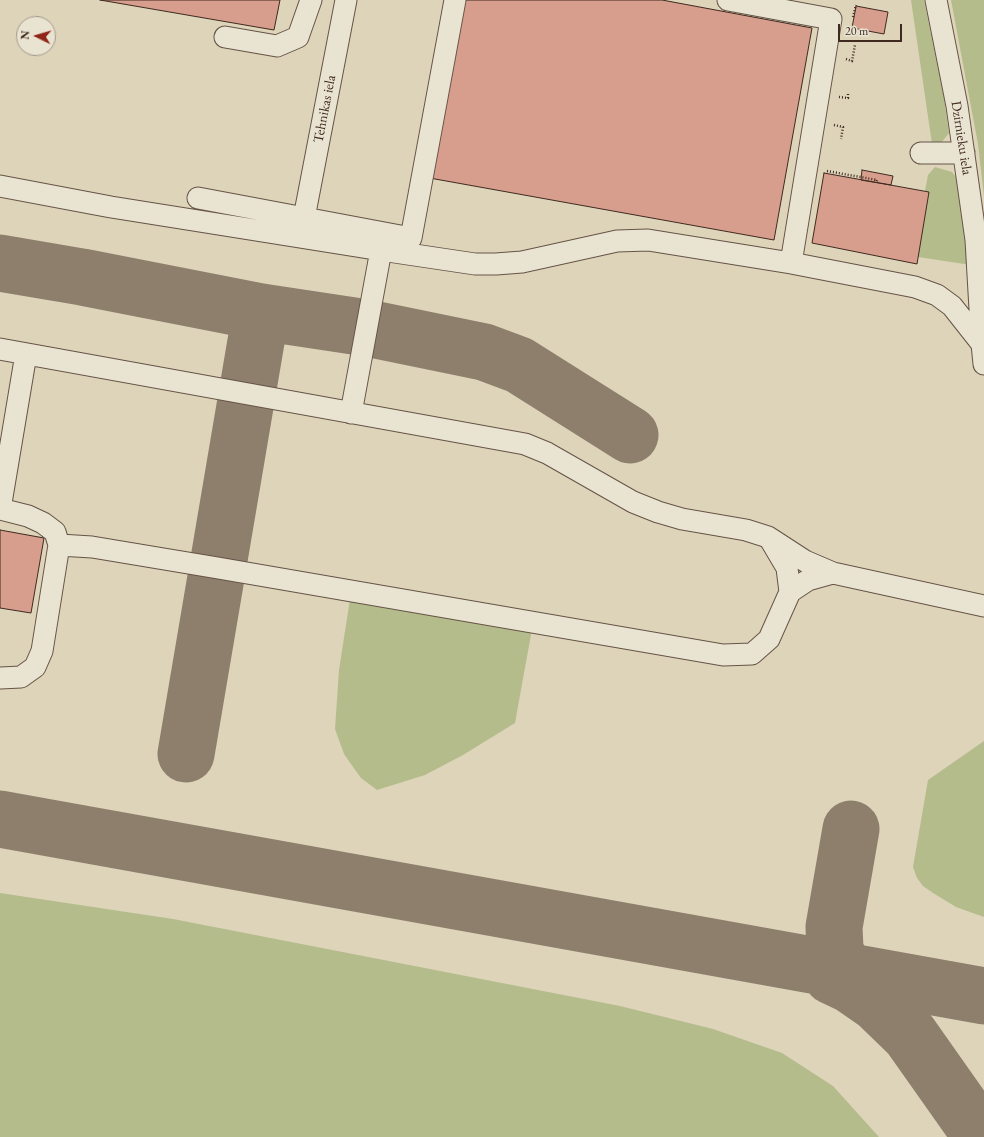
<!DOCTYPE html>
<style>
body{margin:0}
#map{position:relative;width:984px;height:1137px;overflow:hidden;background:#ddd4ba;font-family:"EB Garamond",serif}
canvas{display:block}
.north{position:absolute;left:16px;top:16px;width:40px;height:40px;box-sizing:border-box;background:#e9e3d2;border:1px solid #a5998b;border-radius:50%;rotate:275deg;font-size:11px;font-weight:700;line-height:16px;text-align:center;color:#3f2a20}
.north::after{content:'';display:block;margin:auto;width:14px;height:18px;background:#8f2418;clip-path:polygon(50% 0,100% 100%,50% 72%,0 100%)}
.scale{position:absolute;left:838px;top:24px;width:64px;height:18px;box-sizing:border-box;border:2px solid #3f2a20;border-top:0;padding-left:5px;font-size:12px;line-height:14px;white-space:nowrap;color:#3f2a20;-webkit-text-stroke:3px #e9e3d2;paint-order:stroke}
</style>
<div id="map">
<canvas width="984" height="1137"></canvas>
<div class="north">N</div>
<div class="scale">20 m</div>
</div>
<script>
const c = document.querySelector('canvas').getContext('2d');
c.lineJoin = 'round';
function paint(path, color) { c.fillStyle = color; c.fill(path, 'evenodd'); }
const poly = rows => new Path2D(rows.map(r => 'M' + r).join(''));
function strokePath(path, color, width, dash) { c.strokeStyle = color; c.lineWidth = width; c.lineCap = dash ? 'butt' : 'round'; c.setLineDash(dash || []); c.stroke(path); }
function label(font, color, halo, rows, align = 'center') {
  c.font = font + ' "EB Garamond",serif'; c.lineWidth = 3.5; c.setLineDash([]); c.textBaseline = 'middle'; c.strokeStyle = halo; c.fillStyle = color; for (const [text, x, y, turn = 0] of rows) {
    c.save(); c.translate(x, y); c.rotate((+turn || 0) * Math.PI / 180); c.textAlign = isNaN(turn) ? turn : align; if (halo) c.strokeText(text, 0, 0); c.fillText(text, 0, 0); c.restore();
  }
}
const green = poly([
 [911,0,924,0,944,98,949,133,941,143,932,144],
 [951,0,984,0,984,197,978,144],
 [935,167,952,172,957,178,971,265,918,257,929,192,925,191,928,175],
 [350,599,532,629,515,723,463,755,425,775,377,790,361,778,353,767,344,754,335,729,339,670],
 [984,741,984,917,956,907,933,893,923,886,917,878,913,867,928,780],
 [0,893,173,919,620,1006,713,1029,782,1053,833,1086,879,1137,0,1137]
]);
const taxiway = poly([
 [0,263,82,277,261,312,367,328,484,352,519,365,630,435],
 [186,754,261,312],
 [0,819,984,996],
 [851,829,834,927,835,949,843,971,851,985],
 [832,976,851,985,877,1003,910,1035,982,1137]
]);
const building = poly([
 [100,0,280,0,274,30,100,0],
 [458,0,662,0,812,28,774,240,424,177,458,0],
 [856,6,888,12,884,34,852,28,856,6],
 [862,170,893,176,891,185,861,180,862,170],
 [824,173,929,192,917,264,812,243,824,173],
 [0,530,44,538,31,613,0,608,0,530]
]);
const path = poly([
 [853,17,856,5],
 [846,59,852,61,855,45],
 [839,97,848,98,848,94],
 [834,125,843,127,841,139],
 [827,171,877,180,876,182]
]);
const minor = poly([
 [728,0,831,19,791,263,915,287,937,295,952,306,982,344,984,364],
 [936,0,957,106,976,240,982,344],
 [225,37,277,46,298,37,311,0],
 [921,153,964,153],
 [0,186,111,207,381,250],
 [198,198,411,238,455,0],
 [304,218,346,0],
 [0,349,525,444,547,453,633,502,658,512,682,519,746,530,768,537,805,561,833,573,984,606],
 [351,413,381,250,475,264,496,264,522,262,617,241,648,240,791,263],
 [0,509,28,516,43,523,55,532,59,545,42,651,35,667,21,677,0,678],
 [0,509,26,354],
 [771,541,787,568,790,592],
 [59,545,92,547,218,568,723,655,752,654,769,639,790,592,808,580,833,573]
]);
const streetNames = [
 ["Tehnikas iela",325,109,-79],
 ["Dzirnieku iela",961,138,81]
];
paint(green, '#b5bc8c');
strokePath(taxiway, '#8e7f6d', 57);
paint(building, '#d79d8d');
strokePath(building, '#3f2a20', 1);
strokePath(minor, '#665446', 23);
strokePath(path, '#3f2a20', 2.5, [1, 2]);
strokePath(minor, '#e9e3d2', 21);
label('14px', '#3f2a20', '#e9e3d2', streetNames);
</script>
